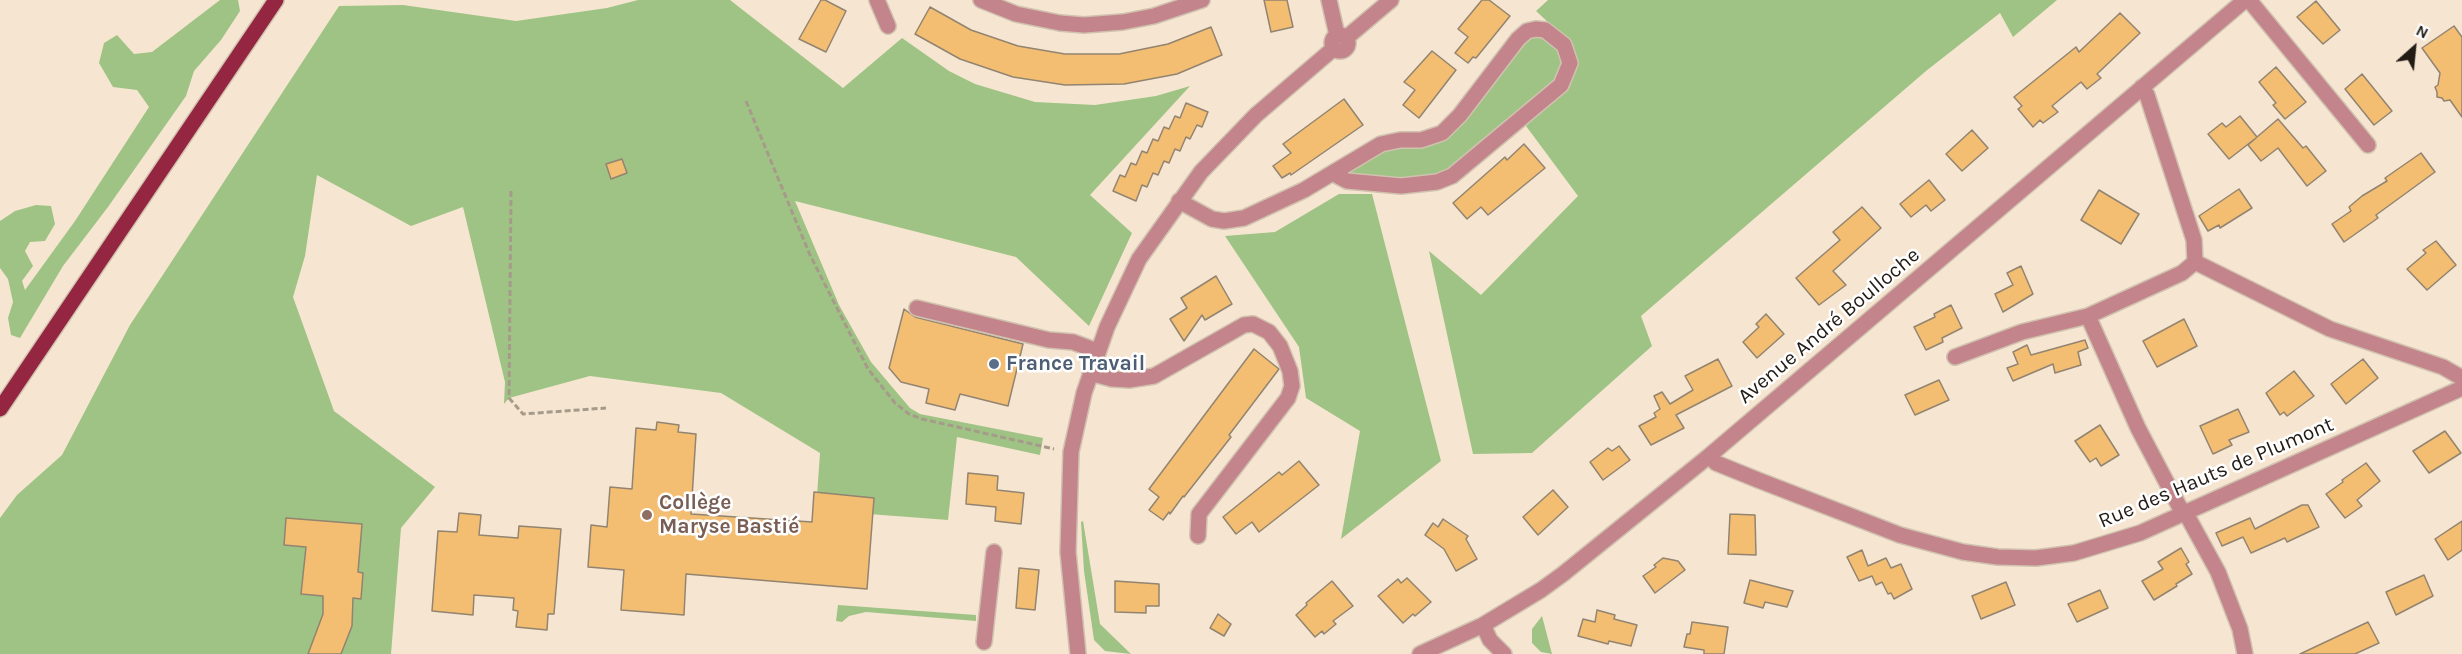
<!DOCTYPE html>
<meta charset="utf-8">
<style>
body{margin:0}
#map{position:relative;width:2462px;height:654px;overflow:hidden;background:#f6e6d1;font-family:Karla,sans-serif}
canvas{display:block}
.north{position:absolute;left:2384px;top:18px;width:60px;height:60px;-webkit-text-stroke:4px #fff;paint-order:stroke;rotate:27deg;font-size:16px;font-weight:700;line-height:24px;text-align:center;color:#221c15}
.north::after{content:'';display:block;margin:auto;width:21px;height:27px;background:#221c15;clip-path:polygon(50% 0,100% 100%,50% 72%,0 100%)}
</style>
<div id="map">
<canvas width="2462" height="654"></canvas>
<div class="north">N</div>
</div>
<script>
const c = document.querySelector('canvas').getContext('2d');
c.lineJoin = 'round';
function paint(path, color) { c.fillStyle = color; c.fill(path, 'evenodd'); }
const poly = rows => new Path2D(rows.map(r => 'M' + r).join(''));
function strokePath(path, color, width, dash) { c.strokeStyle = color; c.lineWidth = width; c.lineCap = dash ? 'butt' : 'round'; c.setLineDash(dash || []); c.stroke(path); }
function label(font, color, halo, rows, align = 'center') {
  c.font = font + ' Karla,sans-serif'; c.lineWidth = 5; c.setLineDash([]); c.textBaseline = 'middle'; c.strokeStyle = halo; c.fillStyle = color; for (const [text, x, y, turn = 0] of rows) {
    c.save(); c.translate(x, y); c.rotate((+turn || 0) * Math.PI / 180); c.textAlign = isNaN(turn) ? turn : align; if (halo) c.strokeText(text, 0, 0); c.fillText(text, 0, 0); c.restore();
  }
}
const green = poly([
 [220,0,238,0,240,11,221,40,194,71,186,96,108,207,63,266,20,338,11,335,8,318,13,302,8,279,0,268,0,221,15,211,36,205,51,206,55,224,45,241,30,242,25,251,33,266,22,281,25,290,75,221,149,107,137,90,113,87,99,63,104,43,117,35,134,54,152,52],
 [638,0,730,0,843,88,902,38,949,71,975,84,1035,102,1095,105,1156,96,1190,86,1090,195,1132,233,1089,326,1016,257,795,201,839,305,871,362,910,408,920,414,1043,438,1040,455,957,437,948,520,816,510,820,453,721,393,590,376,509,398,504,404,505,382,463,207,411,226,317,175,305,256,293,297,334,411,435,487,401,528,391,654,0,654,0,518,17,495,62,455,130,325,339,6,403,5,516,21,607,8],
 [1548,0,2057,0,2013,37,2000,13,1926,71,1641,316,1652,346,1532,453,1473,454,1429,251,1481,295,1578,196,1526,126,1565,90,1574,75,1577,64,1573,48,1562,35,1536,11],
 [1536,36,1547,37,1554,42,1563,61,1560,77,1542,95,1514,114,1454,166,1437,175,1408,179,1352,176,1349,173,1348,171,1354,164,1392,147,1426,145,1440,142,1452,134,1518,50,1528,40],
 [1339,194,1372,194,1441,461,1341,539,1360,431,1306,398,1299,347,1225,236,1275,232],
 [1083,521,1100,624,1131,654,1105,651,1094,640,1084,571,1081,522],
 [838,605,976,615,976,621,866,612,849,616,842,622,836,621],
 [1542,616,1552,654,1541,652,1532,643,1532,629]
]);
const building = poly([
 [821,0,825,0,846,11,826,52,799,39,821,0],
 [1264,0,1287,0,1293,27,1271,32,1264,0],
 [1482,0,1489,0,1510,16,1476,58,1473,57,1468,63,1455,53,1468,37,1458,29,1482,0],
 [2316,1,2340,30,2323,44,2297,17,2316,1],
 [930,7,971,30,1018,46,1065,54,1119,54,1168,44,1211,27,1222,55,1177,74,1124,84,1065,85,1013,77,960,59,915,34,930,7],
 [2120,13,2140,33,2097,74,2101,78,2087,89,2081,82,2052,106,2058,112,2043,123,2040,120,2033,127,2018,109,2022,106,2014,97,2076,47,2079,52,2120,13],
 [2454,26,2462,37,2462,117,2450,100,2444,101,2442,98,2437,97,2437,92,2435,87,2438,85,2440,73,2422,48,2454,26],
 [1432,51,1456,70,1419,118,1403,105,1415,90,1404,82,1432,51],
 [2276,67,2306,102,2285,119,2273,105,2276,103,2259,82,2276,67],
 [2362,74,2392,111,2374,125,2345,89,2362,74],
 [1344,99,1363,125,1291,175,1290,173,1282,178,1273,166,1291,153,1283,144,1344,99],
 [1186,103,1208,112,1202,127,1197,125,1190,139,1186,137,1180,151,1175,149,1169,163,1164,161,1158,175,1153,173,1147,187,1142,185,1136,201,1113,191,1120,175,1125,177,1131,163,1136,165,1142,151,1147,153,1153,139,1158,141,1164,127,1169,129,1175,116,1180,118,1186,103],
 [2240,116,2257,137,2278,119,2303,148,2306,146,2326,171,2307,186,2278,148,2261,161,2248,145,2256,138,2229,159,2208,134,2222,123,2226,127,2240,116],
 [1972,130,1988,148,1962,171,1946,154,1972,130],
 [1524,144,1545,168,1488,215,1481,207,1467,219,1453,203,1505,157,1507,160,1524,144],
 [2421,153,2435,172,2376,215,2378,218,2344,242,2332,224,2351,211,2349,207,2362,196,2387,181,2385,178,2421,153],
 [622,159,627,173,611,179,606,164,622,159],
 [1929,180,1945,200,1931,211,1926,205,1911,217,1900,204,1929,180],
 [2239,189,2252,208,2220,228,2219,225,2208,231,2199,216,2239,189],
 [2099,190,2139,214,2121,244,2081,220,2099,190],
 [1862,207,1881,228,1833,271,1846,285,1819,305,1796,278,1840,240,1833,232,1862,207],
 [2436,241,2456,265,2427,290,2407,269,2426,253,2423,250,2436,241],
 [2021,266,2033,294,2003,312,1995,294,2013,285,2007,273,2021,266],
 [1216,276,1232,304,1205,320,1202,315,1184,341,1170,319,1187,308,1181,298,1216,276],
 [1951,305,1962,328,1942,338,1943,342,1926,350,1914,327,1935,317,1934,314,1951,305],
 [904,309,915,317,1023,344,1008,406,960,394,955,410,926,403,929,389,901,382,889,368,904,309],
 [1766,314,1784,334,1757,358,1743,342,1759,327,1756,324,1766,314],
 [2184,319,2197,346,2157,367,2143,341,2184,319],
 [2085,340,2088,348,2078,352,2081,365,2055,373,2053,364,2013,381,2007,368,2018,364,2013,352,2027,345,2031,355,2085,340],
 [1254,349,1279,369,1229,435,1231,437,1184,497,1183,496,1170,514,1169,512,1163,520,1149,510,1159,497,1149,489,1254,349],
 [1718,359,1732,386,1676,415,1684,428,1651,445,1639,426,1656,417,1654,413,1660,409,1654,396,1662,392,1670,404,1693,390,1685,376,1718,359],
 [2363,359,2378,378,2346,404,2331,384,2363,359],
 [2294,371,2314,396,2287,416,2284,412,2280,415,2266,393,2294,371],
 [1939,380,1949,400,1915,415,1905,395,1939,380],
 [2238,409,2249,432,2229,440,2232,445,2213,454,2200,426,2238,409],
 [657,422,679,425,678,432,696,434,691,514,812,522,814,492,874,498,867,589,686,574,684,615,621,610,624,570,588,567,591,525,607,527,610,487,632,489,636,428,656,430,657,422],
 [2100,425,2119,455,2101,466,2096,458,2090,462,2075,441,2100,425],
 [2445,431,2461,453,2429,473,2413,451,2445,431],
 [1619,446,1630,460,1603,480,1590,462,1608,448,1612,451,1619,446],
 [1299,461,1319,485,1259,532,1252,522,1236,534,1223,517,1279,472,1282,475,1299,461],
 [2366,463,2380,481,2357,500,2362,506,2345,518,2326,494,2343,482,2342,480,2366,463],
 [968,473,998,476,997,490,1024,493,1021,524,995,521,996,507,966,504,968,473],
 [1553,490,1568,507,1538,535,1523,517,1553,490],
 [2302,505,2308,505,2319,527,2287,542,2285,538,2251,553,2243,537,2222,546,2216,533,2250,518,2255,529,2302,505],
 [459,513,481,515,479,535,518,538,519,526,561,529,554,614,548,614,547,630,516,627,518,611,513,610,514,598,474,595,473,615,432,611,438,531,457,532,459,513],
 [1730,514,1755,515,1756,555,1728,554,1730,514],
 [286,518,362,524,358,572,363,573,361,599,353,598,352,626,341,654,308,654,323,614,323,596,301,594,306,547,284,545,286,518],
 [1443,519,1468,536,1466,539,1477,559,1456,571,1444,549,1425,535,1433,523,1438,527,1443,519],
 [2462,521,2462,550,2448,560,2435,539,2462,521],
 [2181,548,2189,562,2186,564,2192,574,2176,584,2177,586,2154,600,2142,581,2163,569,2158,562,2181,548],
 [1862,550,1868,566,1886,558,1891,568,1901,564,1912,589,1894,599,1891,593,1888,594,1882,582,1876,585,1872,576,1859,581,1847,557,1862,550],
 [1663,558,1678,561,1685,570,1655,593,1643,576,1656,567,1654,565,1663,558],
 [1019,568,1039,570,1035,610,1016,608,1019,568],
 [2424,575,2433,596,2396,615,2386,592,2424,575],
 [1407,578,1431,602,1415,616,1413,614,1403,623,1378,596,1398,579,1401,583,1407,578],
 [1750,580,1793,591,1787,607,1765,602,1763,608,1744,603,1750,580],
 [1115,581,1159,584,1159,606,1146,606,1146,613,1115,612,1115,581],
 [1332,581,1353,606,1333,621,1336,624,1324,634,1322,631,1315,637,1296,615,1307,605,1306,603,1332,581],
 [2006,582,2015,605,1981,619,1972,596,2006,582],
 [2100,590,2108,608,2077,622,2068,604,2100,590],
 [1597,610,1615,615,1614,619,1637,625,1631,646,1609,641,1608,644,1578,636,1583,619,1595,622,1597,610],
 [1218,614,1231,624,1224,636,1210,628,1218,614],
 [1692,622,1728,627,1724,654,1704,654,1704,650,1684,647,1687,634,1690,634,1692,622],
 [2368,622,2379,643,2355,654,2300,654,2368,622]
]);
const path = poly([
 [746,101,810,255,868,369,895,403,909,414,922,419,1054,449],
 [511,191,509,398,523,414,606,408]
]);
const minor = poly([
 [877,0,888,26],
 [981,0,1016,14,1060,23,1084,25,1123,22,1154,16,1202,0],
 [1329,0,1337,35],
 [2249,0,2368,145],
 '1332 43a8 8 0 1 1 16 0a8 8 0 1 1-16 0Z',
 [1346,38,1391,0],
 [2142,87,2147,95,2194,240,2195,262],
 [1179,201,1212,219,1224,221,1244,218,1304,190,1381,144,1400,140,1421,140,1442,133,1460,115,1518,39,1527,31,1536,29,1545,30,1564,45,1570,63,1561,85,1452,176,1437,182,1401,186,1347,181,1334,174],
 [2195,262,2330,329,2443,367,2462,378],
 [917,308,1049,340,1073,342,1097,351],
 [2088,316,2138,428,2179,506,2189,519,2218,572,2240,629,2245,654],
 [1955,357,2022,332,2088,316,2182,273,2195,262],
 [1090,373,1112,379,1129,380,1154,376,1244,325,1253,324,1269,332,1280,346,1290,371,1292,386,1288,398,1199,514,1198,536],
 [1709,456,1716,463,1758,480,1900,535,1963,552,1998,557,2036,558,2074,553,2140,533,2462,388],
 [1483,625,1490,640,1504,654],
 [984,642,994,552],
 [1078,654,1068,552,1071,452,1084,393,1107,327,1139,259,1201,172,1256,115,1333,49],
 [1420,654,1483,625,1541,590,1563,574,1709,456,2245,0]
]);
const major = poly([
 [0,409,276,0]
]);
const markers = [
 [994,364,6,"#5c6f8a"],
 [647,515,6,"#8d6e63"]
];
const streetNames = [
 ["Avenue André Boulloche",1829,326,-40],
 ["Rue des Hauts de Plumont",2216,473,-23]
];
const serviceNames = [
 ["France Travail",1006,364]
];
const educationNames = [
 ["Collège",659,503],
 ["Maryse Bastié",659,527]
];
paint(green, '#9fc384');
paint(building, '#f3be71');
strokePath(building, '#928470', 1.5);
strokePath(minor, '#d0c2af', 18);
strokePath(major, '#d0c2af', 18);
strokePath(path, '#a69a8a', 3, [6, 3]);
strokePath(minor, '#c3848b', 15);
strokePath(major, '#952641', 15);
for (const [x, y, r, color] of markers) { const dot = new Path2D(); dot.arc(x, y, r, 0, 2 * Math.PI); c.fillStyle = color; c.fill(dot); strokePath(dot, '#fff', 2); }
label('21px', '#221c15', '#fff', streetNames);
label('bold 21px', '#4e5e75', '#fff', serviceNames, 'left');
label('bold 21px', '#785e54', '#fff', educationNames, 'left');
</script>
